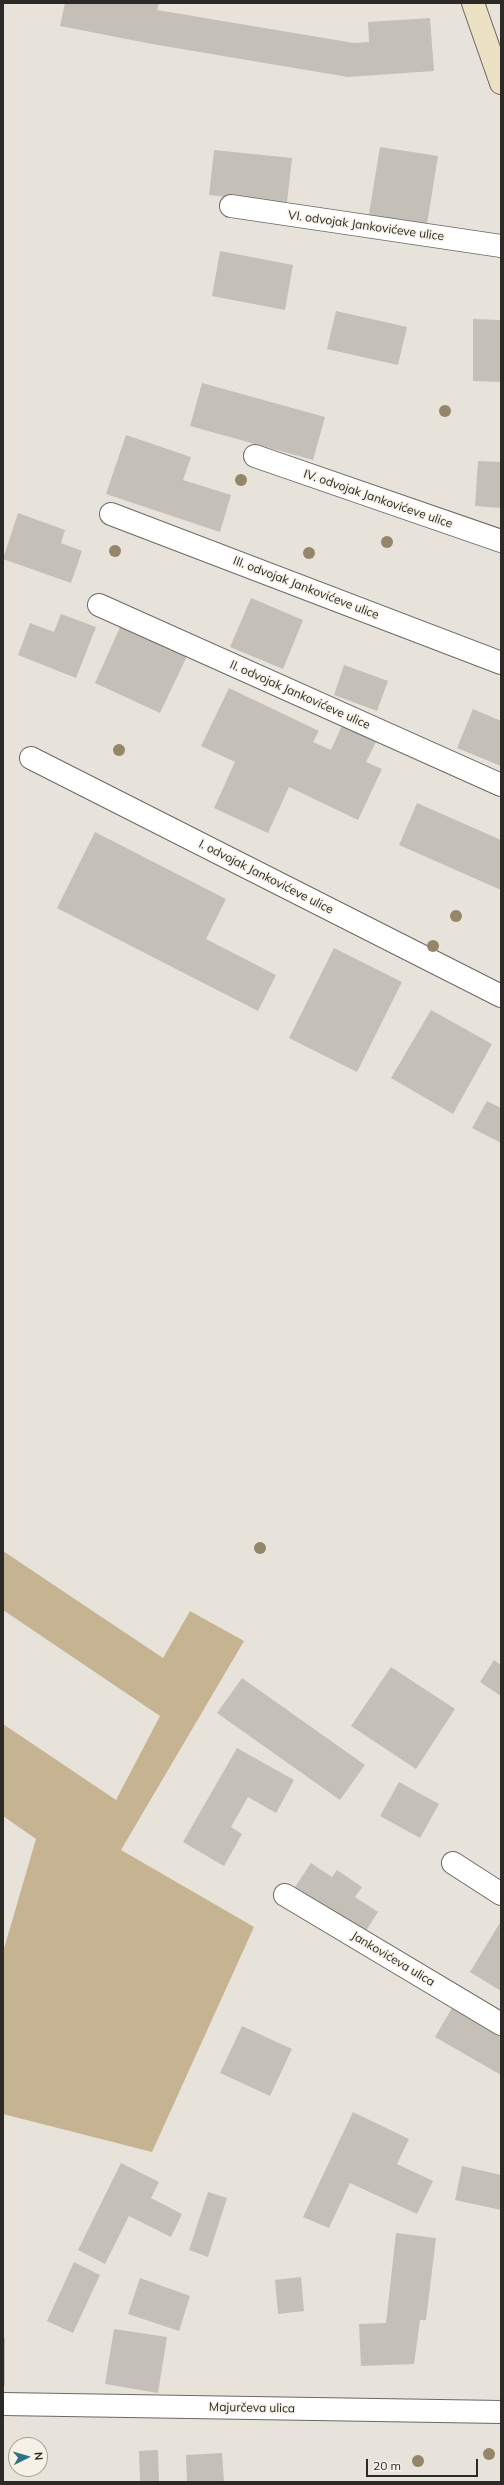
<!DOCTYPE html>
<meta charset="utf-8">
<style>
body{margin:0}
#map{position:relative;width:504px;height:2485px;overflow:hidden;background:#e8e3da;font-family:Mulish,sans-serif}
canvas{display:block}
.frame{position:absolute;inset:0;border:4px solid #2c2a26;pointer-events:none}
.north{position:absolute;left:8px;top:2437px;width:40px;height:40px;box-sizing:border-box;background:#f6f1e7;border:1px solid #a5a19a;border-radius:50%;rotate:85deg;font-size:11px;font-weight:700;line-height:16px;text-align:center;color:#2c2a26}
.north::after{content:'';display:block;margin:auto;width:14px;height:18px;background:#327186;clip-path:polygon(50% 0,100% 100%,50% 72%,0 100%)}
.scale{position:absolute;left:366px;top:2459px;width:112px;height:18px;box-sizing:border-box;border:2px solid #2c2a26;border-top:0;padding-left:5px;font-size:12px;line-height:14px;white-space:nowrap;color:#2c2a26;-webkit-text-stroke:3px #f6f1e7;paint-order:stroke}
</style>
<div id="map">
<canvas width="504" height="2485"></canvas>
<div class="frame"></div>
<div class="north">N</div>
<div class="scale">20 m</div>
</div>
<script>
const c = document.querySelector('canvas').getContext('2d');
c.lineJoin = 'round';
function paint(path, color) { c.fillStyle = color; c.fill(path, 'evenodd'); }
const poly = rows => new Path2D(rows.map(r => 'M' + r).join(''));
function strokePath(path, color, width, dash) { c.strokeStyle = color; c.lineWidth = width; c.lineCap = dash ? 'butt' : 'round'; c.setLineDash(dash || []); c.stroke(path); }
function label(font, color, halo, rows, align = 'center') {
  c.font = font + ' Mulish,sans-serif'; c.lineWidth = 3; c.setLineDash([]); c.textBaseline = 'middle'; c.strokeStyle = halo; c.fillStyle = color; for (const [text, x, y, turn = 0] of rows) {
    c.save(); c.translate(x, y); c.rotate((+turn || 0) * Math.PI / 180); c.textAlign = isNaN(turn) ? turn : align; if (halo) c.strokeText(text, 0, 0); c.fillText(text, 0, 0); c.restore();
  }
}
const green = poly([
 [3,1551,163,1658,190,1611,244,1641,121,1850,254,1927,152,2152,3,2114,3,1952,36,1839,3,1816,3,1724,116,1800,160,1716,3,1610]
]);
const building = poly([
 [65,3,159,3,157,10,354,43,369,42,368,22,430,18,434,71,348,77,152,44,60,26],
 [380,147,438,156,426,230,368,220],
 [214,150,292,158,287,203,209,195],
 [220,251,293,265,285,310,212,296],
 [336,311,407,327,398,365,327,349],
 [473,319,501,320,501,382,473,381],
 [202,383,325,417,313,460,190,426],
 [126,435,191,457,183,480,231,495,220,532,106,494],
 [478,461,501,462,501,508,475,506],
 [18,513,65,530,61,543,82,551,71,583,3,559],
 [251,598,303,620,283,669,230,647],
 [61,614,96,627,76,678,18,655,30,623,54,632],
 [121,625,187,656,160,713,95,683],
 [344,665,388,681,377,711,334,695],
 [229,688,319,731,313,742,331,750,343,723,377,740,366,762,382,769,358,820,289,787,268,833,214,808,235,762,201,746],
 [473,709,501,721,501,766,457,748],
 [417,803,501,840,501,890,399,845],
 [95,832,226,899,206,939,276,975,258,1011,57,908],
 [334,948,402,982,357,1072,289,1038],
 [431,1010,492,1044,453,1114,391,1078],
 [487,1101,501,1108,501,1143,472,1128],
 [494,1660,501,1665,501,1696,480,1682],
 [391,1667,455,1709,416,1769,351,1726],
 [242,1678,365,1765,340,1800,217,1713],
 [237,1748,294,1780,276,1813,248,1797,231,1827,242,1834,224,1866,183,1842],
 [399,1782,439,1804,420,1838,380,1816],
 [311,1863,332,1877,337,1870,362,1887,355,1897,378,1912,364,1934,295,1887],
 [501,1921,501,1991,470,1972],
 [452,2008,501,2037,501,2075,435,2037],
 [242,2026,292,2049,270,2096,220,2073],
 [353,2112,409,2139,397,2164,433,2181,417,2214,350,2183,329,2228,303,2217],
 [121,2163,159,2182,151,2198,182,2214,171,2237,129,2216,105,2264,78,2250],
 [462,2166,501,2175,501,2210,455,2200],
 [208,2192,227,2198,208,2257,189,2250],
 [396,2233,436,2238,426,2320,420,2320,414,2364,361,2366,359,2324,386,2323],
 [74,2262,100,2275,73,2333,47,2321],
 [301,2277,304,2311,278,2314,275,2280],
 [140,2278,190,2296,179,2331,128,2314],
 [114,2329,167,2337,158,2393,105,2384],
 [3,2338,5,2338,5,2385,3,2385],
 [158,2450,159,2482,140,2482,139,2451],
 [222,2453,224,2482,187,2482,186,2455]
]);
const street = poly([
 [231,206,501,246],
 [255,456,501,541],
 [111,514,501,663],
 [99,605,501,785],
 [31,758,501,996],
 [453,1863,501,1894],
 [285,1895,501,2024],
 [3,2404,501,2412]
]);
const secondary = poly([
 [473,3,501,83]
]);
const trees = [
 [445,411],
 [241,480],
 [387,542],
 [115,551],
 [309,553],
 [119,750],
 [456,916],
 [433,946],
 [260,1548],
 [489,2454],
 [418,2461]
];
const streetNames = [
 ["VI. odvojak Jankovićeve ulice",366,226,8],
 ["IV. odvojak Jankovićeve ulice",378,499,19],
 ["III. odvojak Jankovićeve ulice",306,588,21],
 ["II. odvojak Jankovićeve ulice",300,695,24],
 ["I. odvojak Jankovićeve ulice",266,877,27],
 ["Jankovićeva ulica",393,1959,31],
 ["Majurčeva ulica",252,2408,1]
];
paint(green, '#c6b391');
paint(building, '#c5c0b7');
strokePath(street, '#6d6860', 24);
strokePath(secondary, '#6d6860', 24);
strokePath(street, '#fff', 22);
strokePath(secondary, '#ece0c5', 22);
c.fillStyle = '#938669';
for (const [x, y] of trees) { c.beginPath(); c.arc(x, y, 6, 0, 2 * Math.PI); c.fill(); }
label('12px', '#2c2a26', '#f6f1e7', streetNames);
</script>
